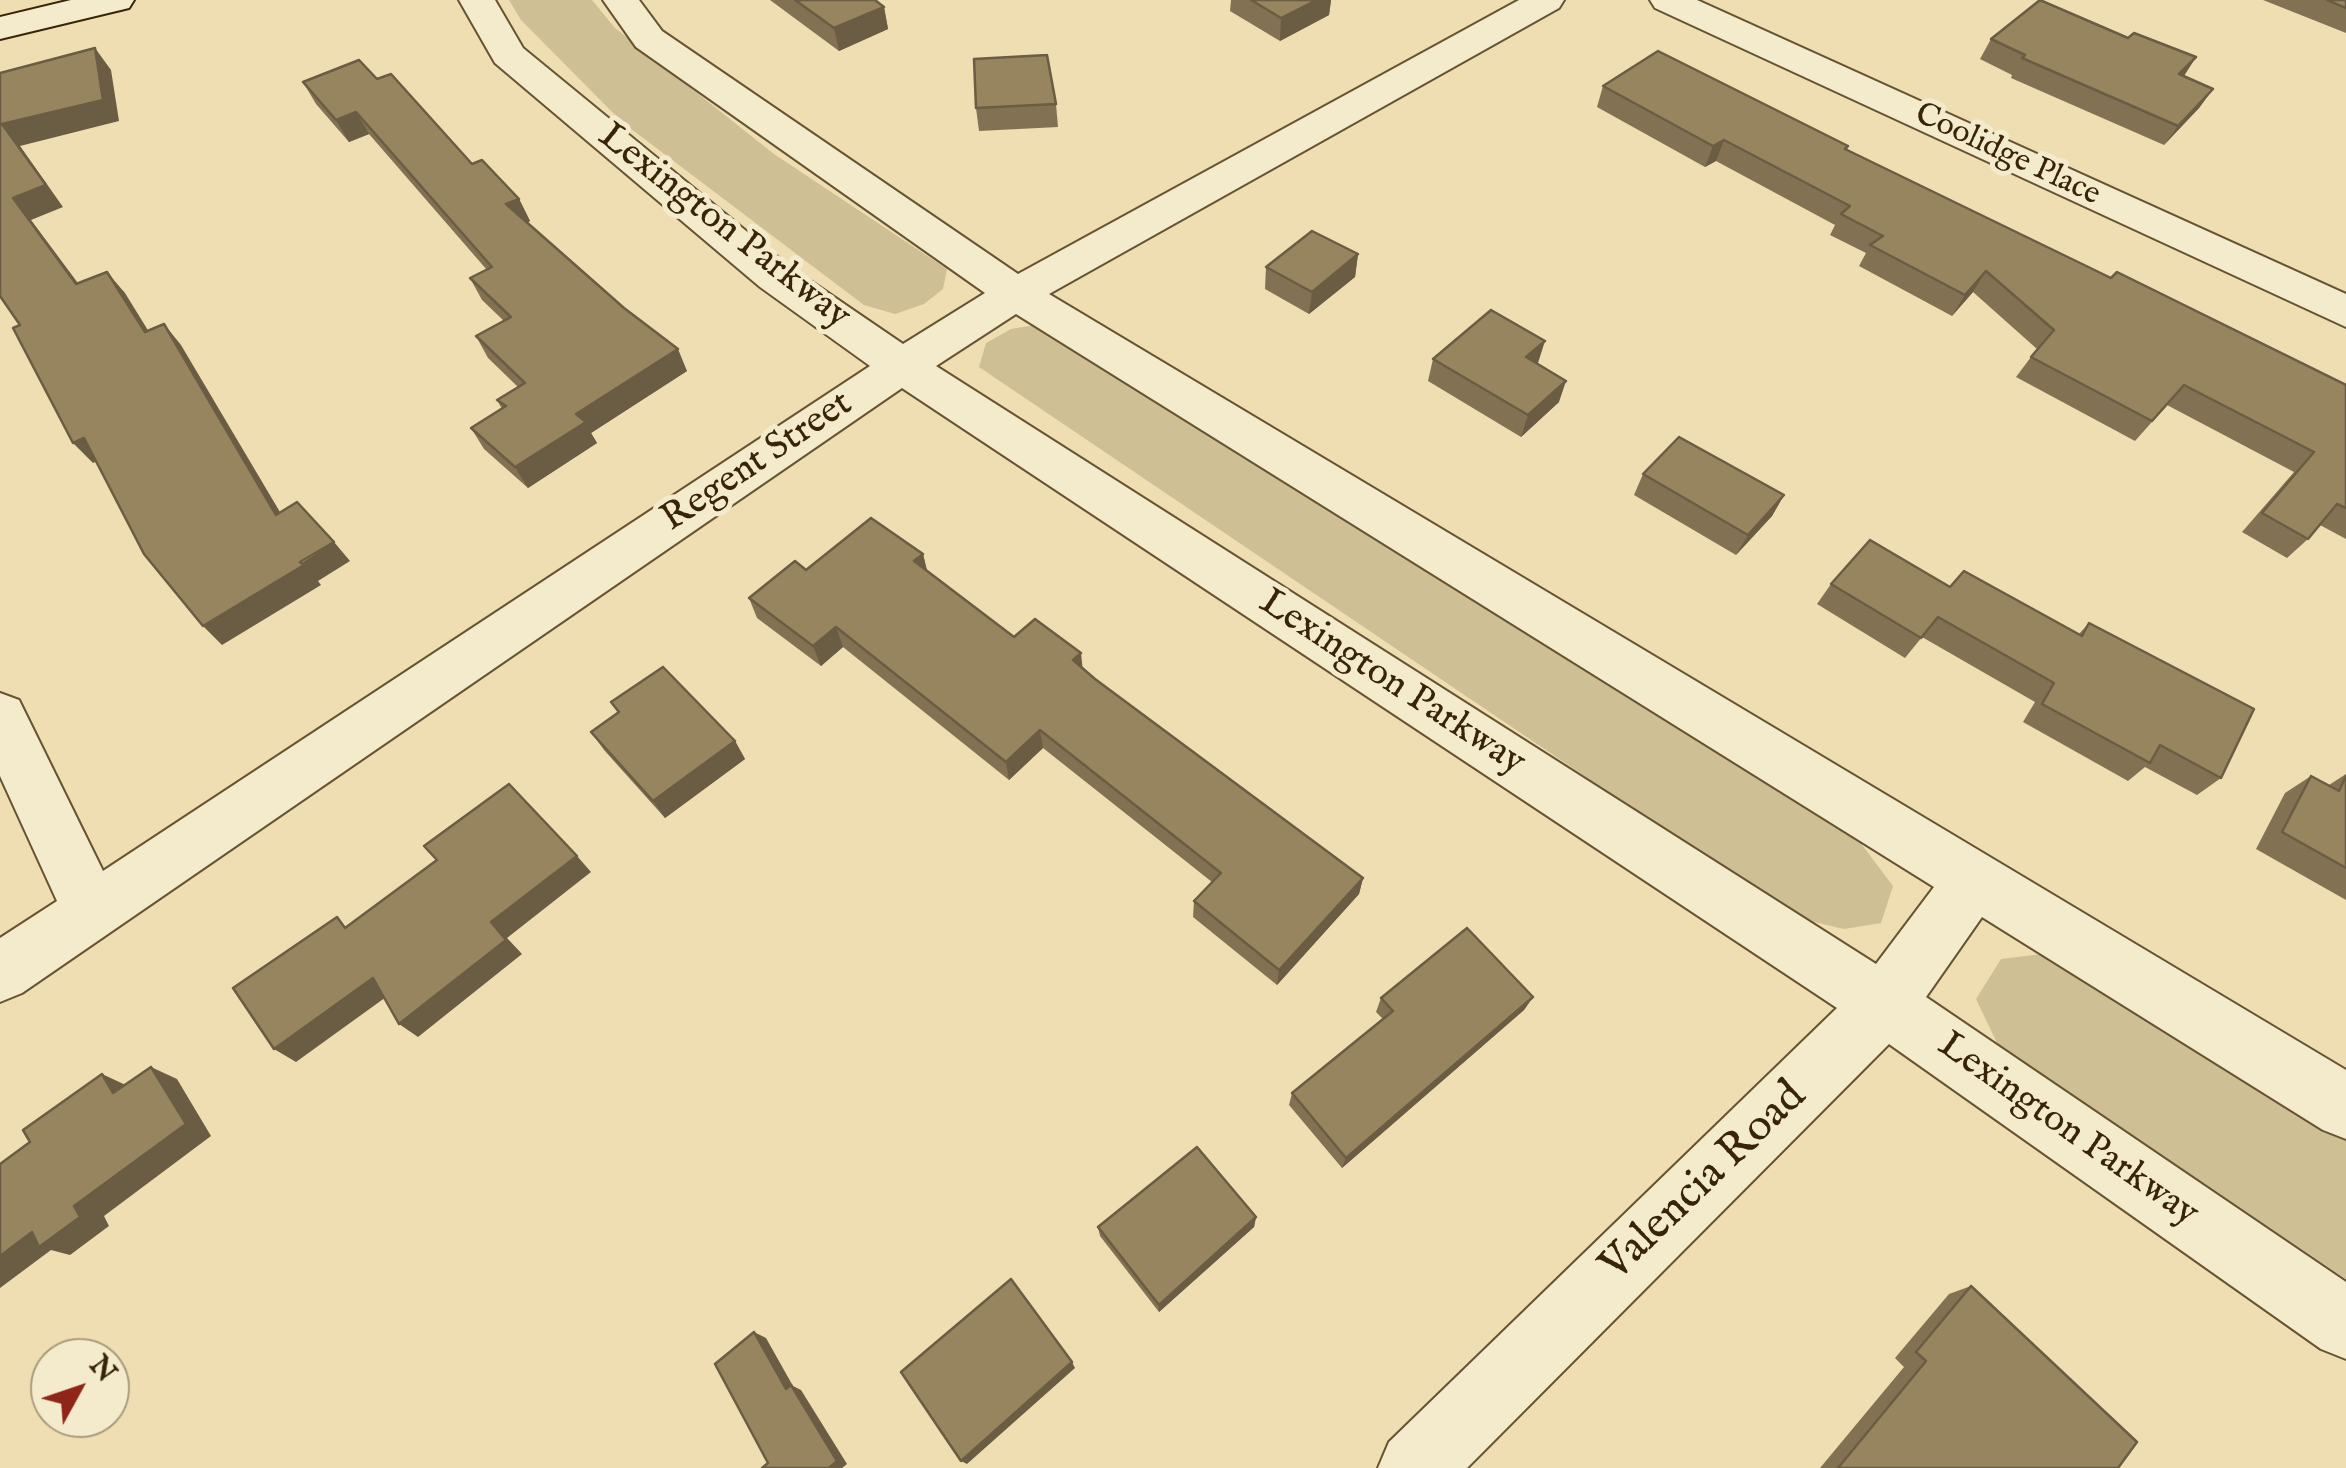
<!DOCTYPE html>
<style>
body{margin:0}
#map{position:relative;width:2346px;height:1468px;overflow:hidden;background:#eedeb1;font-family:"IM FELL English",serif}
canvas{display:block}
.north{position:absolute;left:30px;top:1338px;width:100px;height:100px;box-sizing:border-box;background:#f4eacc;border:2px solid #a99b7e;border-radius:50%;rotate:50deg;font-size:28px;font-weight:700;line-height:40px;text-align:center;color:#382508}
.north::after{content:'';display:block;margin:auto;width:35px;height:45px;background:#8f2418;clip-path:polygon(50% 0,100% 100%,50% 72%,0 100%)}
</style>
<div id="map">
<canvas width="2346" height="1468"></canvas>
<div class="north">N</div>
</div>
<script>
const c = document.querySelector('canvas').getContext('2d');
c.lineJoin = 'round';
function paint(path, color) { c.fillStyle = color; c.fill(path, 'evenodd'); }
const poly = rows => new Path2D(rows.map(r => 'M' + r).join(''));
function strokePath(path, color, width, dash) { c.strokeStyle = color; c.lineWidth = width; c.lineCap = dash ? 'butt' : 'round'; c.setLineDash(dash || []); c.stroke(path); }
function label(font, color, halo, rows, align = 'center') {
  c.font = font + ' "IM FELL English",serif'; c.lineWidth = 10; c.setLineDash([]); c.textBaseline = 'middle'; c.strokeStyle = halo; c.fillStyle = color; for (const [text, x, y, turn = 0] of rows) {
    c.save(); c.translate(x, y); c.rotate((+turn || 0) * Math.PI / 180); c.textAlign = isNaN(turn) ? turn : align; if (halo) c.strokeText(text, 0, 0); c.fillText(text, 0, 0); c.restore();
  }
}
const green = poly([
 [509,0,592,0,615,28,774,154,947,269,943,289,924,304,895,314,864,305,622,122,521,20],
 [1035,325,1856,837,1893,886,1881,923,1844,929,1793,917,979,367,986,343,1011,329],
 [2042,954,2346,1141,2346,1279,1998,1045,1976,999,2001,959]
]);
const street = poly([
 [459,0,495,0,523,48,790,267,903,344,985,293,636,47,603,0,639,0,662,31,1018,274,1519,0,1564,0,1559,8,1049,294,2346,1070,2346,1139,2323,1130,1982,917,1926,997,2346,1282,2346,1359,2321,1349,1889,1044,1467,1468,1378,1468,1389,1442,1837,1008,902,388,22,993,0,1002,0,938,57,901,0,776,0,693,19,700,103,871,870,366,760,287,495,63,459,0],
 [1016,314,1934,887,1876,964,936,366,1016,314],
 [1650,0,1697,0,2346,294,2346,327,1655,8,1650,0]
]);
const secondary = poly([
 [71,0,134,0,129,8,0,39,0,17,71,0]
]);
const wall = poly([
 [770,0,875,0,884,7,888,29,839,51],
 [1231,0,1331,0,1329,15,1280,41,1230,11],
 [2263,0,2346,0,2346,33],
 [2128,38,2196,57,2184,76,2213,89,2199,108,2164,145,2011,78,2012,75,1980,59,1991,39],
 [377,79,472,164,519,199,530,221,527,223,687,371,591,433,597,443,528,488,484,449,471,428,502,409,497,400,518,387,488,358,476,336,504,321,482,300,470,278,487,270,369,134,349,142,316,104,303,82],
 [1603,86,1848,146,1847,150,2111,278,2346,385,2346,539,2320,525,2308,539,2287,558,2242,532,2294,472,2167,405,2135,441,2016,377,2037,349,1973,292,1952,316,1859,266,1866,253,1830,235,1835,225,1716,161,1705,167,1597,107],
 [1056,104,1058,127,979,131,976,108],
 [1358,254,1355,277,1309,314,1265,289,1266,267],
 [1433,359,1538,363,1537,364,1559,402,1521,437,1428,381],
 [1643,474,1784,495,1772,516,1736,555,1634,495],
 [923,554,927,572,1014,637,1083,668,1095,679,1363,878,1359,894,1277,985,1193,917,1194,901,1212,882,1043,748,1009,780,843,647,821,666,757,618,749,598,806,570],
 [1831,584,1950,587,2078,635,2089,623,2221,778,2197,795,2145,767,2128,781,2023,722,2035,702,1922,637,1905,658,1817,604],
 [611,702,735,741,745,759,665,818,604,750,591,732,618,713],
 [2346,774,2346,900,2256,849,2285,793,2311,776,2329,785],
 [1533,997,1524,1010,1342,1168,1289,1105,1292,1093,1383,1019,1376,1012,1381,998],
 [1256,1217,1254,1227,1159,1312,1100,1236,1098,1227],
 [1971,1286,2118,1468,1820,1468,1904,1367,1895,1358,1949,1294]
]);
const shadedWall = poly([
 [1317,0,1331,0,1329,15,1280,41,1281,18],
 [884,7,888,29,839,51,834,28],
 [95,48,111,70,119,121,20,146,63,207,31,220,95,306,76,284,13,198,2,124],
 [2196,57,2183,77,2179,74],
 [2213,89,2199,108,2164,145,2178,126],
 [356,112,369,134,349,142,336,120],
 [1724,140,1716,161,1705,167,1713,146],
 [519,199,530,221,517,227,506,204],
 [1358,254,1355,277,1309,314,1312,292],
 [1986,271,1973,292,1952,316,1965,295],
 [107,272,125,293,162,353,145,332],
 [164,324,181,345,293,534,276,515],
 [1545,341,1538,363,1520,379,1526,357],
 [678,349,687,371,591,433,597,443,528,488,515,467,576,414],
 [1566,381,1559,402,1521,437,1528,415],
 [84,438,104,458,93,463,73,443],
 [1784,495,1772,516,1736,555,1748,535],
 [334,542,350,561,318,581,321,585,222,645,203,626],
 [923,554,928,574,914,561],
 [836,627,843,647,821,666,813,646],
 [1081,653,1083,672,1073,660],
 [1040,730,1043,748,1009,780,1006,762],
 [735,741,745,759,665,818,653,801],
 [577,856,591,872,507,938,522,954,418,1037,399,1024,491,922],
 [1363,878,1359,894,1277,985,1279,970],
 [373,978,393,992,296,1062,274,1049],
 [1533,997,1524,1010,1342,1168,1346,1158],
 [151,1067,177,1079,211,1136,104,1216,109,1226,70,1255,51,1250,0,1288,0,1256,32,1232],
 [102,1074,130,1087,113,1093],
 [1256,1217,1254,1227,1159,1312,1159,1305],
 [754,1332,766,1338,793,1386,801,1390,847,1464,842,1468,829,1468],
 [1072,1362,1075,1368,967,1464,961,1461]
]);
const building = poly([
 [795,0,875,0,884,7,834,28,795,0],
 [1251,0,1317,0,1281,18,1251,0],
 [2040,0,2128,38,2134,33,2196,57,2179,74,2213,89,2178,126,2022,58,2025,55,1991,39,2040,0],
 [2327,0,2346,0,2346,8,2327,0],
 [95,48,103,100,2,124,46,185,13,198,76,284,107,272,145,332,164,324,276,515,297,502,334,542,300,562,304,565,203,626,144,554,84,438,73,443,13,328,20,325,0,296,0,73,95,48],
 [1658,51,1848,146,1845,149,2111,278,2117,272,2346,385,2346,508,2337,504,2308,539,2262,513,2314,452,2184,385,2152,421,2031,357,2054,330,1986,271,1965,295,1870,245,1883,236,1841,214,1850,206,1724,140,1713,146,1603,86,1658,51],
 [1047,55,1056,104,976,108,974,59,1047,55],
 [359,60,377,79,391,74,472,164,482,160,519,199,506,204,624,308,678,349,576,414,586,422,515,467,471,428,506,406,497,400,525,383,476,336,511,317,470,278,492,267,356,112,336,120,303,82,359,60],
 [1312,231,1358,254,1312,292,1266,267,1312,231],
 [1491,310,1545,341,1526,357,1566,381,1528,415,1433,359,1491,310],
 [1679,437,1784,495,1748,535,1643,474,1679,437],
 [871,518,923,554,914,561,1014,637,1035,619,1081,653,1073,660,1095,679,1363,878,1279,970,1194,901,1221,873,1040,730,1006,762,836,627,813,646,749,598,795,561,806,570,871,518],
 [1870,540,1950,587,1964,571,2082,636,2089,623,2254,709,2221,778,2160,745,2150,763,2042,704,2054,683,1938,617,1921,638,1831,584,1870,540],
 [663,667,735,741,653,801,591,732,619,712,611,702,663,667],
 [2311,776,2339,791,2346,776,2346,868,2282,832,2311,776],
 [509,784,577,856,491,922,506,940,399,1024,373,978,274,1049,233,988,337,917,345,928,437,860,424,846,509,784],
 [1467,928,1533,997,1346,1158,1292,1093,1393,1011,1381,998,1467,928],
 [151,1067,186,1124,74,1206,80,1217,39,1247,32,1232,0,1256,0,1164,30,1142,23,1130,102,1074,113,1093,151,1067],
 [1197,1147,1256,1217,1159,1305,1098,1227,1197,1147],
 [1011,1279,1072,1362,961,1461,901,1372,1011,1279],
 [1971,1286,2137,1442,2118,1468,1838,1468,1926,1361,1916,1352,1971,1286],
 [754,1332,786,1389,791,1385,837,1461,829,1468,762,1468,768,1463,715,1364,754,1332]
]);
const farStreetnames = [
 ["Coolidge Place",2007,156,25]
];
const streetNames = [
 ["Lexington Parkway",723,228,38],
 ["Regent Street",758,463,-34],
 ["Lexington Parkway",1391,684,33],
 ["Lexington Parkway",2067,1131,35]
];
const nearStreetnames = [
 ["Valencia Road",1705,1183,-44]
];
paint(green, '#cfbf94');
strokePath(street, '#665332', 4);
strokePath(secondary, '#382508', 4);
paint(street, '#f4eacc');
paint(secondary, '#f4eacc');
paint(wall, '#827253');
paint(shadedWall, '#6a5d43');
paint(building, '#978560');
strokePath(building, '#6a5d43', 2.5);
label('32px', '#382508', '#f4eacc', farStreetnames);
label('38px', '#382508', '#f4eacc', streetNames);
label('45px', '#382508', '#f4eacc', nearStreetnames);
</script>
